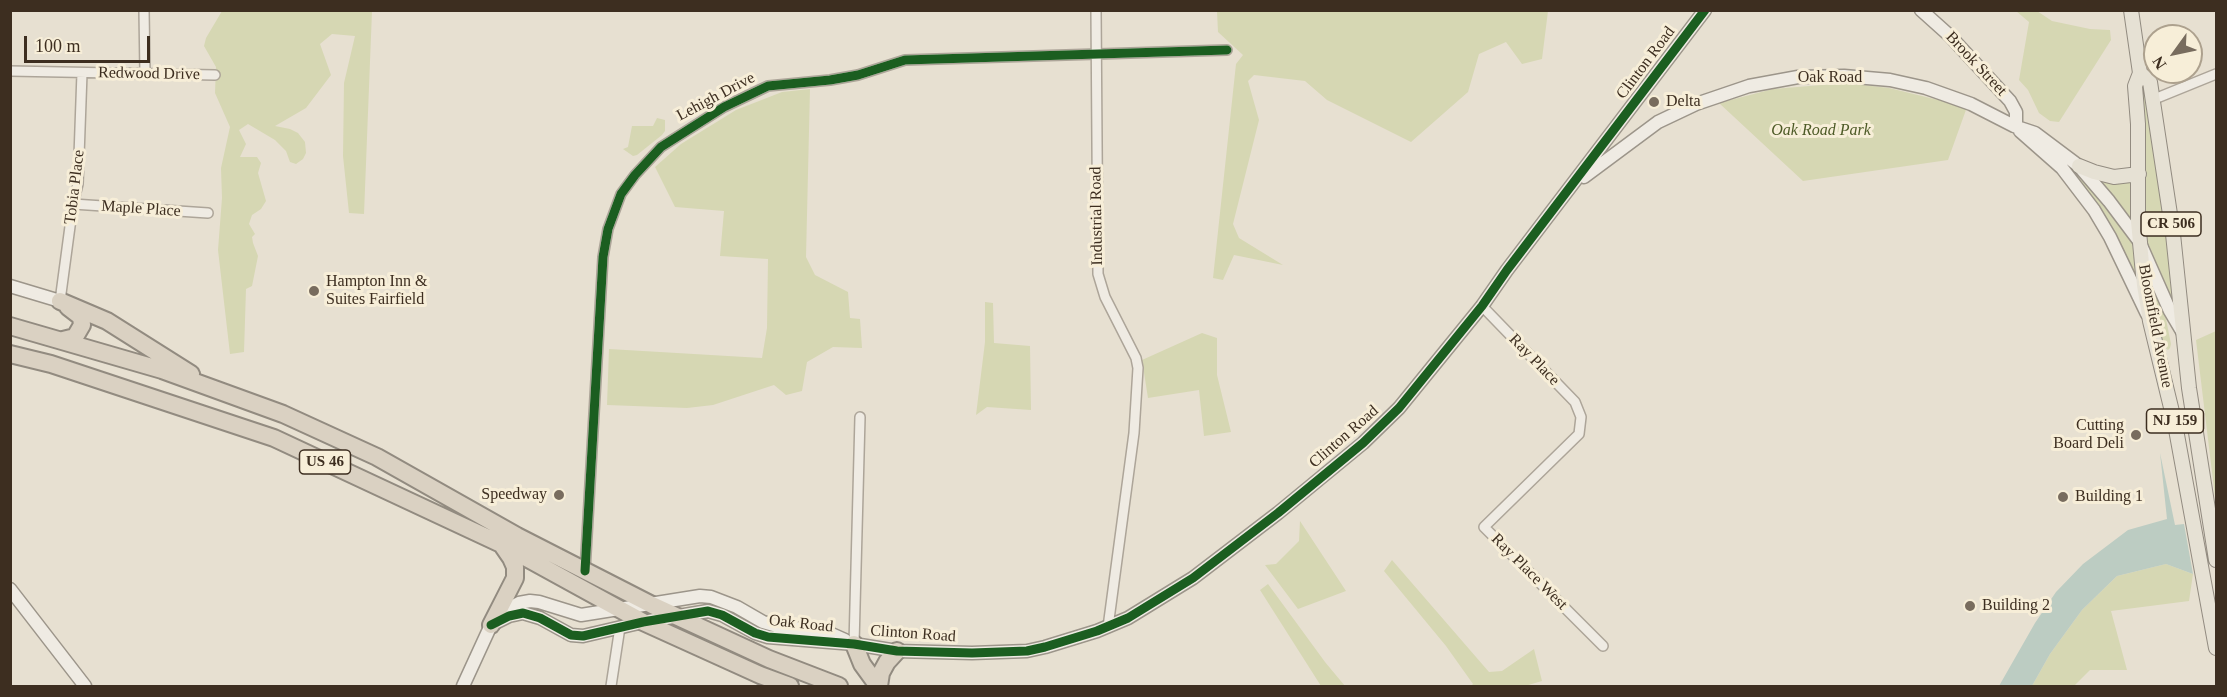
<!DOCTYPE html>
<style>
body{margin:0}
#map{position:relative;width:2227px;height:697px;overflow:hidden;background:#e7e0d1;font-family:Georgia,serif}
canvas{display:block}
.frame{position:absolute;inset:0;border:12px solid #3d2e20;pointer-events:none}
.north{position:absolute;left:2143px;top:24px;width:60px;height:60px;box-sizing:border-box;background:#f7eed8;border:2px solid #ada18e;border-radius:50%;rotate:237deg;font-size:16px;font-weight:700;line-height:24px;text-align:center;color:#3d2e20}
.north::after{content:'';display:block;margin:auto;width:21px;height:27px;background:#786c5e;clip-path:polygon(50% 0,100% 100%,50% 72%,0 100%)}
.scale{position:absolute;left:24px;top:36px;width:126px;height:27px;box-sizing:border-box;border:3px solid #3d2e20;border-top:0;padding-left:8px;font-size:18px;line-height:21px;white-space:nowrap;color:#3d2e20;-webkit-text-stroke:4px #f7eed8;paint-order:stroke}
</style>
<div id="map">
<canvas width="2227" height="697"></canvas>
<div class="frame"></div>
<div class="north">N</div>
<div class="scale">100 m</div>
</div>
<script>
const c = document.querySelector('canvas').getContext('2d');
c.lineJoin = 'round';
function paint(path, color) { c.fillStyle = color; c.fill(path, 'evenodd'); }
const poly = rows => new Path2D(rows.map(r => 'M' + r).join(''));
function strokePath(path, color, width, dash) { c.strokeStyle = color; c.lineWidth = width; c.lineCap = dash ? 'butt' : 'round'; c.setLineDash(dash || []); c.stroke(path); }
function label(font, color, halo, rows, align = 'center') {
  c.font = font + ' Georgia,serif'; c.lineWidth = 6; c.setLineDash([]); c.textBaseline = 'middle'; c.strokeStyle = halo; c.fillStyle = color; for (const [text, x, y, turn = 0] of rows) {
    c.save(); c.translate(x, y); c.rotate((+turn || 0) * Math.PI / 180); c.textAlign = isNaN(turn) ? turn : align; if (halo) c.strokeText(text, 0, 0); c.fillText(text, 0, 0); c.restore();
  }
}
const green = poly([
 [222,11,372,11,364,214,349,213,343,156,344,83,355,36,332,34,320,44,331,75,306,108,275,126,290,129,298,133,305,142,306,153,303,159,296,164,290,162,286,151,275,140,248,124,239,130,246,144,240,157,257,157,261,163,258,173,266,201,261,209,252,215,249,224,255,234,252,237,253,243,258,256,252,286,246,289,244,352,230,354,218,250,222,198,221,168,230,127,215,93,216,67,204,46,206,38],
 [1217,11,1217,10,1548,11,1542,59,1522,64,1506,42,1479,54,1468,92,1411,142,1327,100,1305,81,1254,75,1248,81,1259,120,1233,224,1239,238,1283,265,1234,255,1223,280,1213,278,1236,64,1243,55,1218,32],
 [2016,11,2037,11,2052,21,2090,29,2110,30,2111,40,2059,122,2050,121,2039,113,2028,90,2019,80,2029,22],
 [1846,83,1889,88,1967,107,1948,160,1803,181,1719,103,1773,89],
 [2143,83,2162,194,2175,309,2145,244,2140,86],
 [810,89,806,257,815,275,848,292,850,318,860,319,862,348,833,347,807,362,802,391,786,395,774,385,713,405,687,408,607,405,609,349,762,358,767,328,768,259,720,256,724,211,675,207,655,167,681,144,736,110,782,92],
 [657,118,665,120,665,131,662,135,637,155,633,156,623,149,628,147,632,126,653,126],
 [2061,159,2099,196,2132,241,2137,282],
 [2093,175,2132,183,2132,222],
 [2152,284,2154,286,2165,314,2171,344,2170,348,2168,350,2162,345,2155,318],
 [985,302,993,303,994,343,1030,346,1031,410,987,407,976,415,985,342],
 [2216,331,2216,505,2196,340],
 [1202,333,1217,338,1217,375,1231,432,1204,436,1199,390,1148,398,1142,360],
 [1300,521,1346,591,1298,609,1265,565,1276,564,1299,541],
 [1392,560,1489,672,1502,671,1534,649,1542,681,1525,686,1471,686,1473,684,1446,646,1384,571],
 [2166,564,2193,574,2189,601,2111,611,2127,670,2090,670,2074,686,2032,686,2050,654,2082,610,2117,576],
 [1268,584,1325,662,1345,686,1321,686,1260,590]
]);
const water = poly([
 [2160,453,2175,525,2184,524,2193,574,2166,564,2117,576,2082,610,2050,654,2032,686,1999,686,2035,623,2056,592,2083,564,2128,530,2167,519]
]);
const street = poly([
 [144,10,145,74],
 [1096,10,1098,274,1105,297,1136,358,1138,368,1134,433,1108,627],
 [10,71,215,75],
 [2152,100,2216,74],
 [73,204,208,213],
 [60,301,73,204,78,184,82,73],
 [1482,306,1575,402,1581,417,1579,434,1484,527,1603,646],
 [585,571,603,257,608,229,621,194,635,175,661,147,724,107,768,86,830,80,858,75,905,60,1227,50],
 [854,644,860,417],
 [611,686,620,627]
]);
const secondary = poly([
 [1921,10,1950,36,2010,101,2016,112,2016,126],
 [2020,131,2062,168,2094,210,2110,237,2147,314],
 [1584,177,1658,122,1696,104,1749,86,1798,77,1844,76,1890,80,1926,88,1971,104,2014,126,2035,133,2079,166,2109,201,2139,241,2170,311,2183,333],
 [10,286,60,301],
 [10,589,85,686],
 [491,625,509,616,523,613,540,618,571,635,583,636,643,622,708,611,722,615,755,633,768,637,854,644,897,651,972,653,1027,651,1045,647,1097,631,1128,618,1193,578,1278,513,1363,443,1399,408,1482,306,1507,270,1705,10],
 [463,686,491,625,506,610,519,603,530,601,539,602,581,615,700,596,711,597,737,607,763,622,777,626,827,632,845,640]
]);
const primary = poly([
 [2131,10,2140,73,2135,86,2138,124,2138,221,2144,285,2150,321,2175,424,2216,648],
 [2140,73,2150,82,2173,234,2189,388,2216,560],
 [2079,166,2094,172,2114,177,2139,174]
]);
const highway = poly([
 [60,301,107,321,191,374],
 [10,326,162,370,283,414,377,457,517,536,652,605,769,659,839,686],
 [63,340,75,337,82,325,81,317,68,307],
 [10,354,51,364,274,438,501,544,643,622,760,675,790,686],
 [491,625,515,578,515,567,511,558,502,545],
 [854,644,862,664,878,686],
 [879,686,881,673,887,662,897,651]
]);
const cycleway = poly([
 [585,571,603,257,608,229,621,194,635,175,661,147,724,107,768,86,830,80,858,75,905,60,1227,50],
 [491,625,509,616,523,613,540,618,571,635,583,636,643,622,708,611,722,615,755,633,768,637,854,644,897,651,972,653,1027,651,1045,647,1097,631,1128,618,1193,578,1278,513,1363,443,1399,408,1482,306,1507,270,1705,10]
]);
const markers = [
 [1654,102,6,"#786c5e"],
 [314,291,6,"#786c5e"],
 [2136,435,6,"#786c5e"],
 [559,495,6,"#786c5e"],
 [2063,497,6,"#786c5e"],
 [1970,606,6,"#786c5e"]
];
const shields = [
 [2171,224,60],
 [2175,421,57],
 [325,462,51]
];
const shieldNames = [
 ["CR 506",2171,224],
 ["NJ 159",2175,421],
 ["US 46",325,462]
];
const streetNames = [
 ["Clinton Road",1646,63,-53],
 ["Brook Street",1976,64,47],
 ["Redwood Drive",149,74,1],
 ["Oak Road",1830,78],
 ["Lehigh Drive",716,97,-28],
 ["Tobia Place",75,187,-83],
 ["Maple Place",141,209,4],
 ["Industrial Road",1097,216,-91],
 ["Bloomfield Avenue",2155,326,79],
 ["Ray Place",1534,360,46],
 ["Clinton Road",1344,437,-41],
 ["Ray Place West",1529,572,45],
 ["Oak Road",801,624,6],
 ["Clinton Road",913,634,4]
];
const poiNames = [
 ["Delta",1666,102],
 ["Hampton Inn &",326,282],
 ["Suites Fairfield",326,300],
 ["Cutting",2124,426,"right"],
 ["Board Deli",2124,444,"right"],
 ["Speedway",547,495,"right"],
 ["Building 1",2075,497],
 ["Building 2",1982,606]
];
const parkNames = [
 ["Oak Road Park",1821,131]
];
paint(green, '#d6d7b3');
paint(water, '#bcccc2');
strokePath(street, '#ada599', 12);
strokePath(secondary, '#9c958a', 15);
strokePath(primary, '#928b80', 16);
strokePath(highway, '#928b80', 20);
strokePath(street, '#efebe3', 9);
strokePath(secondary, '#efebe3', 12);
strokePath(primary, '#e6e1d4', 14);
strokePath(highway, '#dad1c2', 16);
strokePath(cycleway, '#1b5e20', 9);
for (const [x, y, r, color] of markers) { const dot = new Path2D(); dot.arc(x, y, r, 0, 2 * Math.PI); c.fillStyle = color; c.fill(dot); strokePath(dot, '#f7eed8', 2); }
for (const [x, y, w] of shields) { const box = new Path2D(); box.roundRect(x - w / 2, y - 12, w, 24, 4.5); c.fillStyle = '#f7eed8'; c.fill(box); strokePath(box, '#3d2e20', 1.5); }
label('bold 15px', '#3d2e20', null, shieldNames);
label('16px', '#3d2e20', '#f7eed8', streetNames);
label('16px', '#3d2e20', '#f7eed8', poiNames, 'left');
label('italic 16px', '#4d5a26', '#f7eed8', parkNames);
</script>
